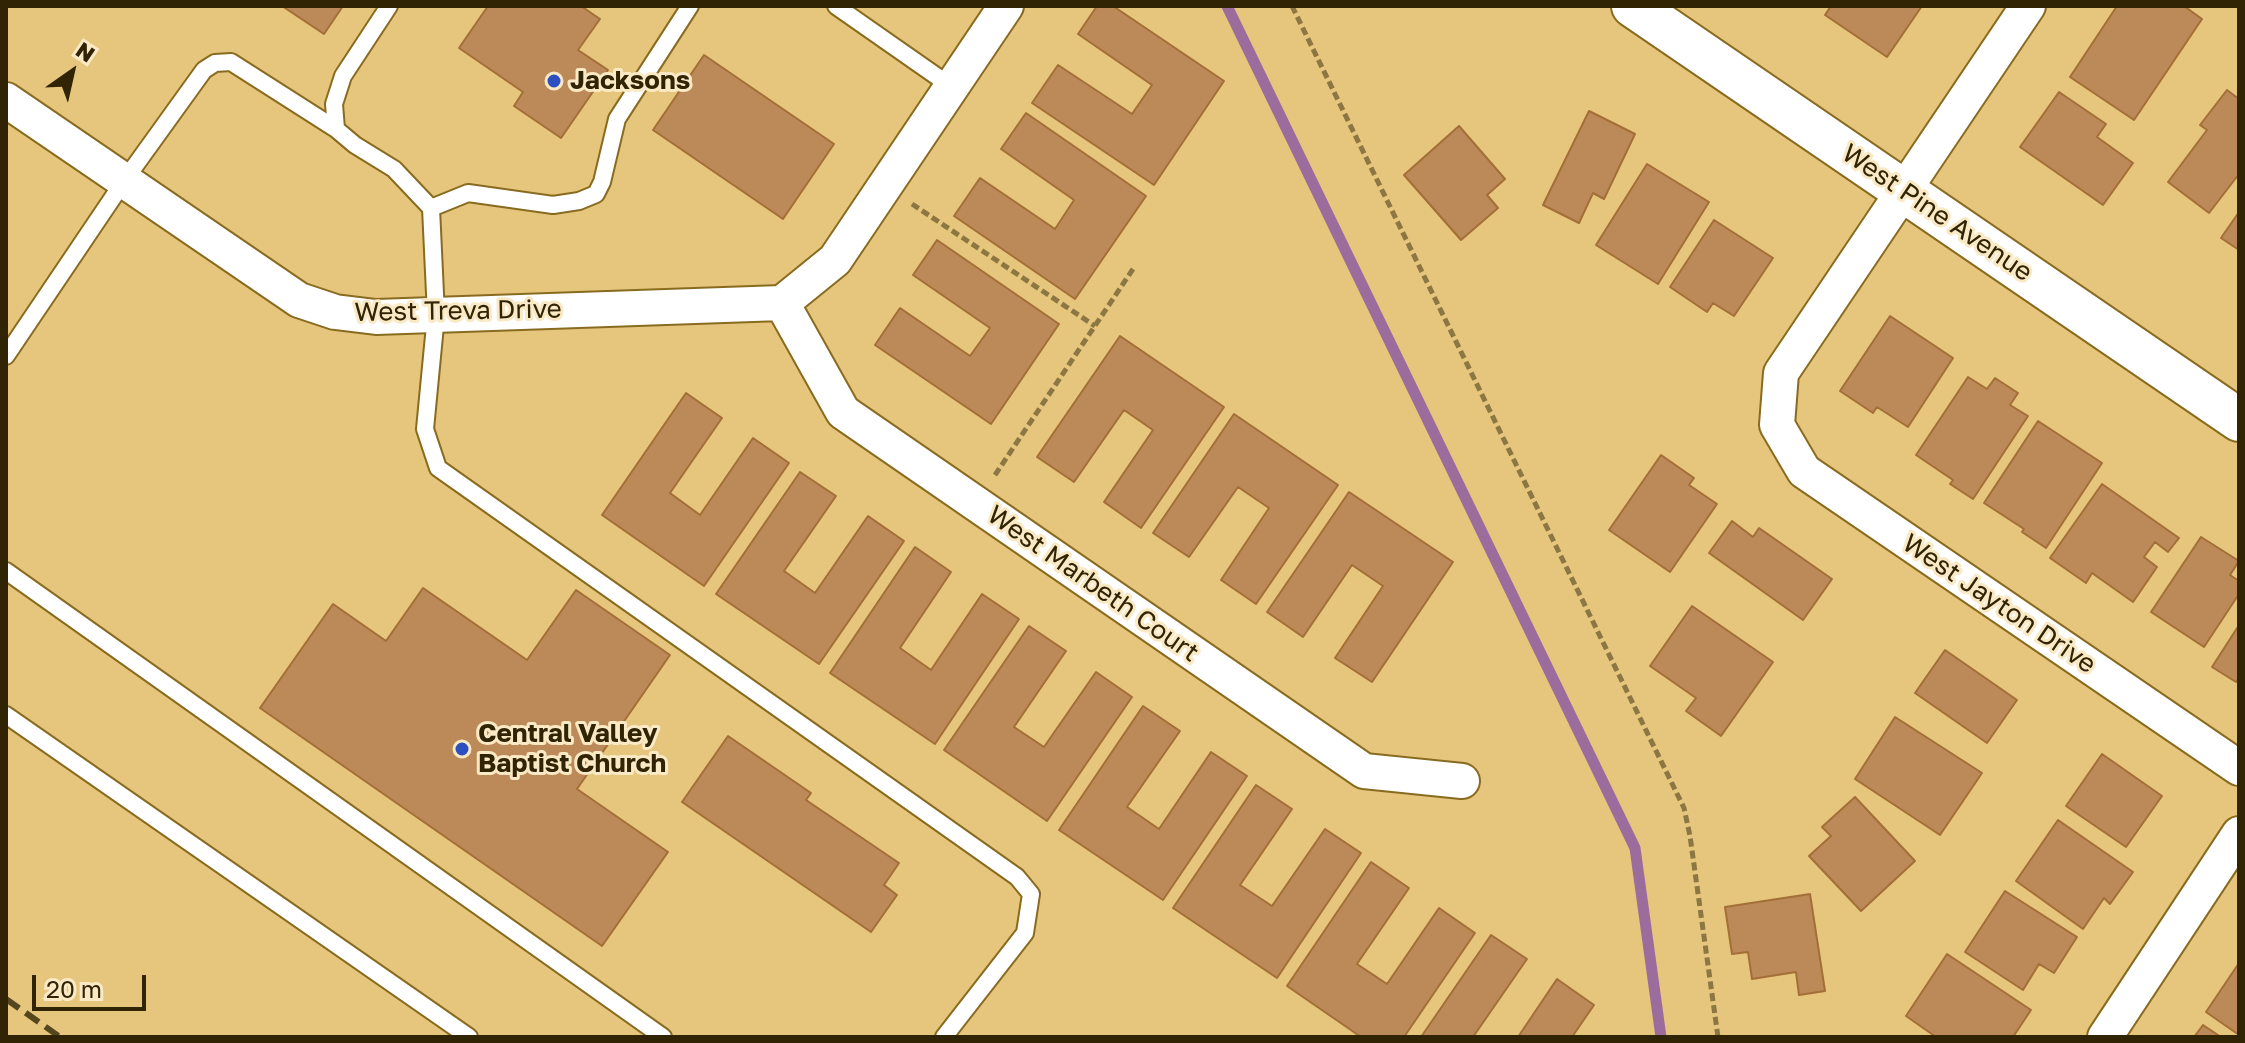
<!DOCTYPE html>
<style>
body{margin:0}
#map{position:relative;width:2245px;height:1043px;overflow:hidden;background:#e6c57d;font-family:"Golos Text",sans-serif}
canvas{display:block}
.frame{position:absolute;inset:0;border:8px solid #302405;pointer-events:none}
.north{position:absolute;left:32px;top:32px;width:80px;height:80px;-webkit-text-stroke:6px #f9e9c5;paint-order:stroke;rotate:34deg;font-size:22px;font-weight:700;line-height:32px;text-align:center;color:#302405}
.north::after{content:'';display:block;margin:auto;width:28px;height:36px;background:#302405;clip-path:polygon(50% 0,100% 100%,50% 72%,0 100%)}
.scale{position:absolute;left:32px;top:975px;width:114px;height:36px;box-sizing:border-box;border:4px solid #302405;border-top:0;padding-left:10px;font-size:24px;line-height:28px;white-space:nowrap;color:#302405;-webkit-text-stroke:6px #f9e9c5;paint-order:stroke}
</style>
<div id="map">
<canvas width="2245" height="1043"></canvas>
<div class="frame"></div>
<div class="north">N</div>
<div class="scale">20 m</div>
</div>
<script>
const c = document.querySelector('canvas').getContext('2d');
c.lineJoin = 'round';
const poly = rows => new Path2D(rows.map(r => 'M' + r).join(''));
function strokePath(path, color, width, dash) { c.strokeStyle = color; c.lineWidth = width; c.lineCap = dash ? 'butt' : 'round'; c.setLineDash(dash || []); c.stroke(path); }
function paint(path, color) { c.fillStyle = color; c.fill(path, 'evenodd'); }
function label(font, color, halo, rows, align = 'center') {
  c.font = font + ' "Golos Text",sans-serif'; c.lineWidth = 6; c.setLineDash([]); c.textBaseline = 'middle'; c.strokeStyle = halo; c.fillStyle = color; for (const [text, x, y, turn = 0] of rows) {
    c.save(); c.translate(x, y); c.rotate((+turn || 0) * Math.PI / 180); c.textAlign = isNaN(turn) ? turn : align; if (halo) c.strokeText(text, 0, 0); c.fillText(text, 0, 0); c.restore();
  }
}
const stream = poly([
 [1227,6,1635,848,1661,1037]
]);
const building = poly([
 [282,6,343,6,324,34,282,6],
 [488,6,581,6,600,19,578,50,608,70,561,138,514,106,523,92,459,48,488,6],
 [1097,6,1113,6,1224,81,1154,185,1032,103,1058,65,1132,114,1152,85,1078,34,1097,6],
 [1831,6,1922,6,1887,57,1825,15,1831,6],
 [2117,6,2184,6,2202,19,2134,120,2070,77,2117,6],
 [704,55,834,144,783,219,653,130,704,55],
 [2227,90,2239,99,2239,174,2209,213,2168,182,2207,130,2200,125,2227,90],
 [2059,92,2106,124,2097,137,2133,163,2103,205,2020,147,2059,92],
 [1589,111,1635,134,1604,199,1593,193,1579,223,1543,205,1589,111],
 [1026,113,1146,196,1075,299,954,216,980,178,1055,229,1074,200,1001,149,1026,113],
 [1459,126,1505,179,1487,195,1498,208,1461,240,1404,175,1459,126],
 [1647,164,1709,202,1658,284,1596,245,1647,164],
 [2239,212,2239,250,2221,238,2239,212],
 [1714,220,1773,258,1734,316,1713,303,1707,312,1670,287,1714,220],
 [937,240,1059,324,991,424,875,345,900,308,970,356,990,328,913,275,937,240],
 [1890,316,1953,358,1908,427,1877,407,1873,413,1840,391,1890,316],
 [1120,336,1224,407,1141,528,1104,502,1153,430,1124,410,1074,482,1037,457,1120,336],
 [1968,377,1987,389,1995,378,2018,393,2010,405,2028,416,1973,499,1950,484,1953,480,1916,455,1968,377],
 [686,393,722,418,670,493,700,515,753,438,789,463,704,586,602,515,686,393],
 [1234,414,1338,485,1256,604,1221,580,1269,508,1238,487,1189,557,1153,533,1234,414],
 [2038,421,2102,463,2046,548,2022,532,2024,529,1984,503,2038,421],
 [1661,455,1694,478,1689,485,1717,504,1670,572,1609,530,1661,455],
 [800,472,836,496,784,571,815,593,868,516,904,541,819,664,716,594,800,472],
 [2102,484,2179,538,2168,552,2155,542,2144,557,2157,567,2133,602,2092,573,2086,583,2050,558,2102,484],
 [1349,492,1453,562,1372,682,1335,658,1383,586,1352,565,1303,637,1267,612,1349,492],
 [1732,521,1753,537,1759,528,1832,579,1803,620,1709,553,1732,521],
 [2201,537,2239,561,2230,575,2239,581,2239,594,2204,647,2151,612,2201,537],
 [915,547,951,572,900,648,931,670,982,594,1019,619,935,744,830,673,915,547],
 [423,588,527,660,576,590,670,655,577,789,668,852,602,946,260,708,333,604,386,641,423,588],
 [1692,606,1773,662,1721,736,1686,711,1696,698,1650,666,1692,606],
 [2239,625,2239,678,2236,682,2212,667,2239,625],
 [1029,626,1066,651,1014,727,1044,747,1096,672,1132,697,1047,821,944,750,1029,626],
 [1945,650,2017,700,1987,743,1915,693,1945,650],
 [1143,706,1180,731,1127,807,1159,829,1211,752,1247,776,1163,900,1059,830,1143,706],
 [1895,717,1982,773,1940,835,1855,779,1895,717],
 [728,736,811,793,806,800,899,863,884,885,897,895,871,932,682,802,728,736],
 [2102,754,2162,796,2126,847,2066,806,2102,754],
 [1256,785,1292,809,1240,885,1272,906,1325,829,1361,853,1277,978,1173,908,1256,785],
 [1855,797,1915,861,1861,911,1809,856,1831,836,1822,827,1855,797],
 [2058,820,2133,872,2110,904,2104,898,2083,929,2016,881,2058,820],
 [1371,862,1409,888,1357,964,1387,984,1439,908,1475,933,1404,1037,1361,1037,1287,986,1371,862],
 [2005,891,2077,937,2054,973,2039,964,2023,990,1965,952,2005,891],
 [1810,894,1825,991,1799,995,1796,972,1752,979,1748,952,1732,954,1725,907,1810,894],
 [1491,935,1527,959,1473,1037,1421,1037,1491,935],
 [1947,954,2031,1010,2013,1037,1936,1037,1906,1016,1947,954],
 [2239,963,2239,1035,2206,1012,2239,963],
 [1557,979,1594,1005,1572,1037,1518,1037,1557,979],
 [2203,1025,2221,1037,2194,1037,2203,1025]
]);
const path = poly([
 [1292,6,1684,808,1690,836,1718,1037],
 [912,204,1095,326],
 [995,475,1133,269]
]);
const service = poly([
 [389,6,343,76,334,104,336,129,355,145,394,169,431,208],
 [690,6,617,119,602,182,596,194,579,201,553,205,468,193,431,208,436,315,425,429,438,468,1017,877,1031,894,1025,933,944,1037],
 [836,6,952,87],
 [6,356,124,181,204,70,215,63,231,62,336,129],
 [6,571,663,1037],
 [6,715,469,1037]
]);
const minor = poly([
 [2028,6,1781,373,1777,425,1804,471,2239,768],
 [6,100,299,300,335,312,376,317,782,303],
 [782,303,843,412,1364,771,1462,781],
 [782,303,835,260,1006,6],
 [2105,1037,2239,834]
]);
const tertiary = poly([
 [1633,6,2239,420]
]);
const rail = poly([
 [6,999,60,1037]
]);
const markers = [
 [554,81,8,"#2c50c0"],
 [462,749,8,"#2c50c0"]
];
const poiNames = [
 ["Jacksons",570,81],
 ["Central Valley",478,734],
 ["Baptist Church",478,764]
];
const streetNames = [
 ["West Pine Avenue",1937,213,34],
 ["West Treva Drive",458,311,-1],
 ["West Marbeth Court",1093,584,35],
 ["West Jayton Drive",1999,604,34]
];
strokePath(stream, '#9c6d9c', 11);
paint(building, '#bb8a58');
strokePath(building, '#a36f37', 2);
strokePath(service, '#896b1f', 20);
strokePath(minor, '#896b1f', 38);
strokePath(tertiary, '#896b1f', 46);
strokePath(path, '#8c7642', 5, [8, 4]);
strokePath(service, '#fff', 16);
strokePath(minor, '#fff', 34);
strokePath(tertiary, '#fff', 42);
strokePath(rail, '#56461e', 6, [16, 8]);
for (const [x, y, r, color] of markers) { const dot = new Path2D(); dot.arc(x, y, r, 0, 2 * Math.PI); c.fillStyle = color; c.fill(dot); strokePath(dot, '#f9e9c5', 3); }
label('bold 26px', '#302405', '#f9e9c5', poiNames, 'left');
label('26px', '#302405', '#f9e9c5', streetNames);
</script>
